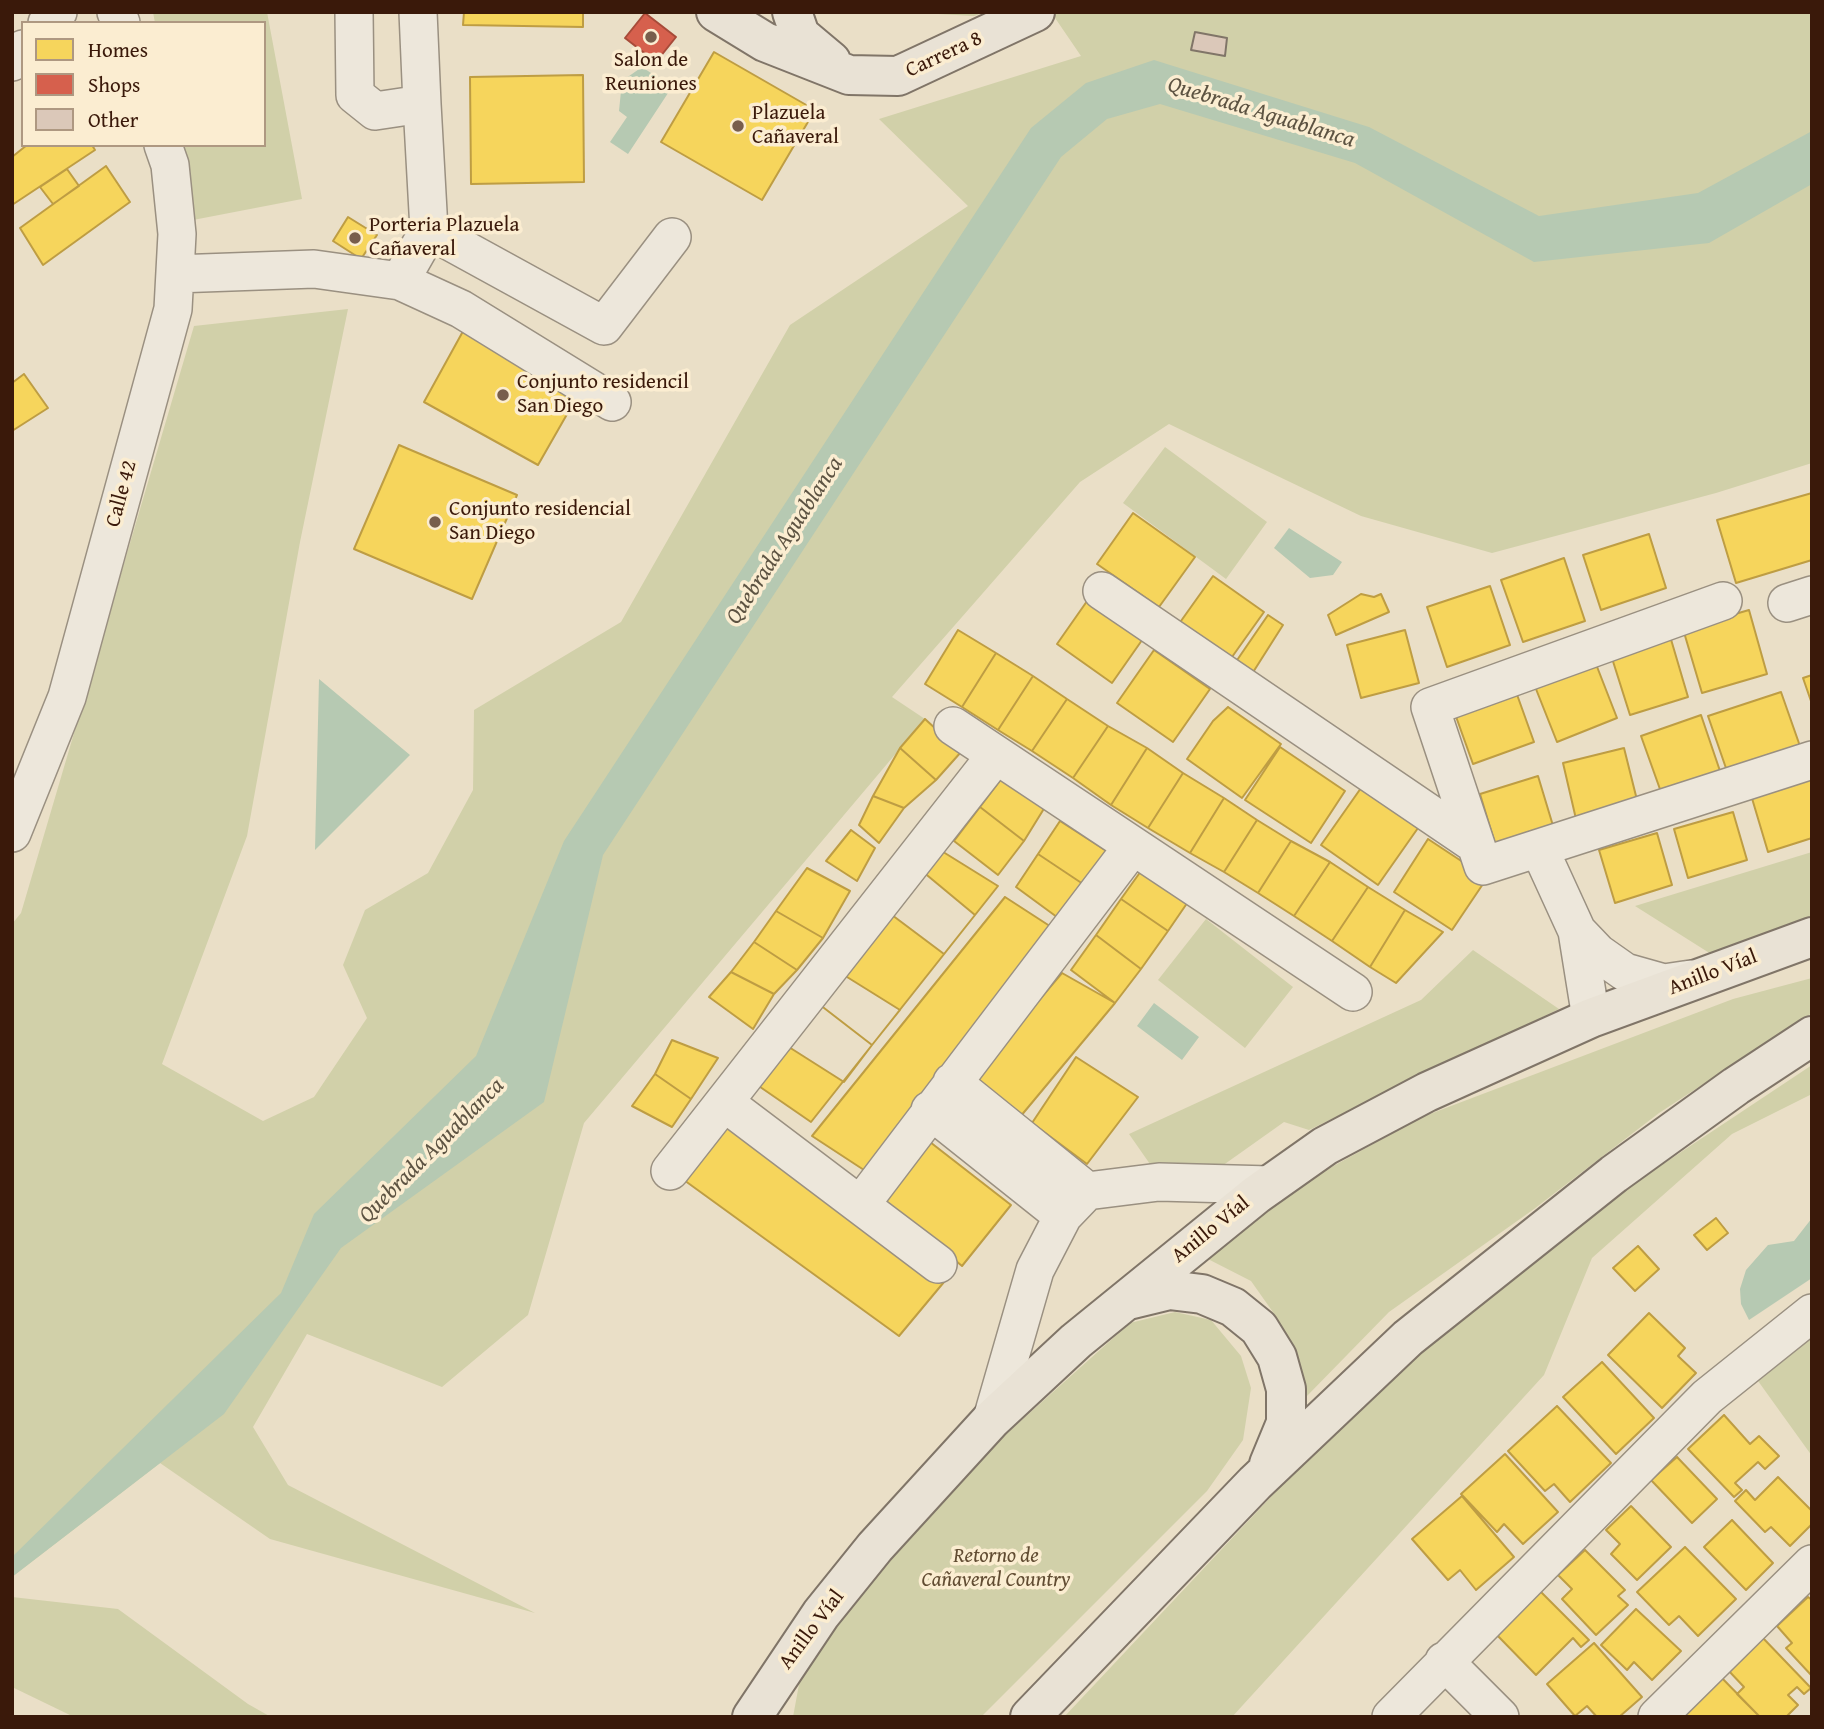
<!DOCTYPE html>
<meta charset="utf-8">
<style>
body{margin:0}
#map{position:relative;width:1824px;height:1729px;overflow:hidden;background:#eadfc7;font-family:"Gentium Book Plus",serif}
canvas{display:block}
.frame{position:absolute;inset:0;border:14px solid #3a190a;pointer-events:none}
.legend{position:absolute;left:21px;top:21px;width:245px;height:126px;box-sizing:border-box;background:#fbedd1;border:2px solid #ae9881;margin:0;padding:9px 12px;list-style:none;font-size:21px;color:#3a190a}
.legend li{display:flex;align-items:center;gap:14px;height:35px}
.legend b{width:35px;border:2px solid #ae9881}
</style>
<div id="map">
<canvas width="1824" height="1729"></canvas>
<div class="frame"></div>
<ul class="legend">
<li><b style="height:19px;background:#f6d55c"></b>Homes</li>
<li><b style="height:19px;background:#d6604d"></b>Shops</li>
<li><b style="height:19px;background:#dbc8b9"></b>Other</li>
</ul>
</div>
<script>
const c = document.querySelector('canvas').getContext('2d');
c.lineJoin = 'round';
function paint(path, color) { c.fillStyle = color; c.fill(path, 'evenodd'); }
const poly = rows => new Path2D(rows.map(r => 'M' + r).join(''));
function strokePath(path, color, width, dash) { c.strokeStyle = color; c.lineWidth = width; c.lineCap = dash ? 'butt' : 'round'; c.setLineDash(dash || []); c.stroke(path); }
function label(font, color, halo, rows, align = 'center') {
  c.font = font + ' "Gentium Book Plus",serif'; c.lineWidth = 7; c.setLineDash([]); c.textBaseline = 'middle'; c.strokeStyle = halo; c.fillStyle = color; for (const [text, x, y, turn = 0] of rows) {
    c.save(); c.translate(x, y); c.rotate((+turn || 0) * Math.PI / 180); c.textAlign = isNaN(turn) ? turn : align; if (halo) c.strokeText(text, 0, 0); c.fillText(text, 0, 0); c.restore();
  }
}
const green = poly([
 [153,12,267,12,302,199,193,220,178,145,264,145,264,23,155,23],
 [902,12,985,12,974,16],
 [1051,12,1812,12,1812,463,1716,493,1492,553,1361,516,1169,424,1080,482,892,697,925,719,584,1123,528,1315,442,1387,307,1334,253,1427,288,1485,535,1613,270,1539,160,1463,12,1577,12,924,21,913,194,326,348,309,300,542,247,836,162,1064,263,1121,314,1097,367,1018,343,965,365,910,428,873,473,790,474,710,621,622,790,325,968,206,879,119,1081,56],
 [1165,447,1267,522,1226,579,1123,503],
 [1812,852,1812,921,1711,954,1635,906],
 [1206,919,1293,987,1245,1048,1158,980],
 [1473,950,1559,1009,1309,1130,1284,1122,1222,1166,1152,1167,1129,1134,1421,1000],
 [1812,978,1812,1013,1659,1113,1534,1209,1389,1312,1306,1397,1299,1361,1275,1315,1251,1281,1204,1257,1310,1179,1422,1117,1733,999],
 [1812,1065,1812,1094,1732,1134,1592,1258,1544,1375,1232,1717,1064,1717,1377,1384,1627,1188],
 [1175,1312,1211,1320,1241,1356,1251,1388,1243,1440,1207,1491,981,1717,793,1717,802,1668,928,1504,1130,1323],
 [1812,1332,1812,1456,1753,1374],
 [12,1597,118,1609,248,1704,271,1717,74,1717,12,1687]
]);
const water = poly([
 [1154,60,1369,127,1539,216,1698,193,1812,131,1812,184,1709,243,1534,262,1355,163,1160,104,1107,119,1061,157,603,855,544,1102,341,1248,224,1414,12,1577,12,1557,281,1293,314,1214,476,1056,564,841,1031,128,1086,83],
 [642,67,672,87,628,154,610,142,627,117,619,111,622,81],
 [1289,528,1342,562,1333,575,1310,578,1274,548],
 [319,679,410,755,315,850],
 [1154,1003,1199,1037,1182,1060,1137,1026],
 [1812,1218,1812,1278,1749,1320,1741,1304,1740,1289,1746,1270,1768,1245,1794,1241]
]);
const homes = poly([
 [464,12,583,12,583,27,463,25,464,12],
 [714,52,815,110,762,200,661,142,714,52],
 [583,75,584,182,471,184,470,77,583,75],
 [27,145,92,145,95,150,12,205,12,157,27,145],
 [106,166,130,202,43,265,20,228,106,166],
 [67,169,79,186,53,204,40,187,67,169],
 [348,217,377,235,361,259,333,241,348,217],
 [467,324,582,388,538,465,424,402,467,324],
 [24,374,48,408,12,431,12,383,24,374],
 [399,445,517,495,472,599,354,549,399,445],
 [1812,493,1812,560,1736,583,1717,520,1812,493],
 [1133,513,1195,557,1159,607,1097,564,1133,513],
 [1649,534,1666,588,1601,610,1583,555,1649,534],
 [1564,558,1585,621,1523,642,1501,580,1564,558],
 [1213,576,1264,612,1227,664,1176,628,1213,576],
 [1490,586,1510,645,1447,667,1427,607,1490,586],
 [1092,594,1147,633,1112,683,1057,644,1092,594],
 [1361,594,1374,597,1381,594,1389,612,1336,635,1328,615,1361,594],
 [1749,610,1767,674,1702,693,1683,629,1749,610],
 [1268,615,1283,625,1250,677,1233,666,1268,615],
 [958,630,996,653,962,707,925,684,958,630],
 [1405,630,1419,683,1361,698,1347,645,1405,630],
 [1670,636,1688,697,1630,715,1611,655,1670,636],
 [1154,650,1210,689,1173,742,1117,703,1154,650],
 [996,653,1033,676,998,730,962,707,996,653],
 [1594,659,1617,718,1557,742,1534,684,1594,659],
 [1812,675,1812,704,1803,678,1812,675],
 [1033,676,1067,699,1032,751,998,730,1033,676],
 [1515,689,1534,742,1473,764,1454,711,1515,689],
 [1781,692,1801,749,1728,774,1708,716,1781,692],
 [1067,699,1108,726,1073,778,1032,751,1067,699],
 [1228,707,1281,744,1242,798,1187,759,1213,721,1228,707],
 [1701,715,1720,771,1661,792,1641,736,1701,715],
 [925,719,961,752,936,780,900,748,925,719],
 [1108,726,1147,748,1111,805,1073,778,1108,726],
 [1280,747,1345,791,1311,843,1245,800,1280,747],
 [900,748,936,780,904,808,873,796,900,748],
 [1147,748,1183,773,1148,828,1111,805,1147,748],
 [1624,748,1638,804,1576,819,1563,763,1624,748],
 [1183,773,1224,798,1190,853,1148,828,1183,773],
 [1538,776,1554,829,1496,847,1480,794,1538,776],
 [1811,777,1812,838,1768,852,1751,795,1811,777],
 [1002,778,1045,807,1024,841,980,807,1002,778],
 [1361,788,1418,828,1378,885,1321,845,1361,788],
 [873,796,904,808,879,843,859,825,873,796],
 [1224,798,1257,820,1224,872,1190,853,1224,798],
 [980,807,1024,841,998,875,954,841,980,807],
 [1733,812,1747,860,1688,878,1674,829,1733,812],
 [1257,820,1291,841,1258,893,1224,872,1257,820],
 [1060,821,1108,852,1086,886,1038,854,1060,821],
 [851,830,875,848,857,881,826,861,851,830],
 [1657,833,1672,885,1615,903,1599,850,1657,833],
 [1428,839,1487,878,1452,930,1394,892,1428,839],
 [1291,841,1330,862,1294,916,1258,893,1291,841],
 [940,850,998,886,811,1122,750,1080,940,850],
 [1038,854,1086,886,1061,920,1016,887,1038,854],
 [1330,862,1368,887,1332,941,1294,916,1330,862],
 [1146,864,1192,896,1168,931,1121,899,1146,864],
 [807,868,850,891,823,938,776,911,807,868],
 [922,871,975,915,944,954,888,912,922,871],
 [1368,887,1405,910,1370,967,1332,941,1368,887],
 [1005,897,1059,932,867,1172,812,1136,1005,897],
 [1121,899,1168,931,1141,969,1096,935,1121,899],
 [1405,910,1443,932,1396,983,1370,967,1405,910],
 [776,911,823,938,797,970,754,942,776,911],
 [1096,935,1141,969,1115,1003,1071,970,1096,935],
 [754,942,797,970,774,994,731,972,754,942],
 [731,972,774,994,753,1029,709,997,731,972],
 [839,972,900,1010,872,1045,815,1001,839,972],
 [1062,973,1115,1003,1020,1117,974,1077,1062,973],
 [815,1001,872,1045,844,1082,781,1042,815,1001],
 [672,1040,718,1058,691,1099,655,1074,672,1040],
 [1076,1057,1138,1097,1087,1164,1032,1123,1076,1057],
 [655,1074,691,1099,672,1127,632,1106,655,1074],
 [723,1120,944,1282,899,1336,677,1175,723,1120],
 [930,1142,1011,1205,962,1266,882,1198,930,1142],
 [1716,1218,1728,1233,1707,1250,1694,1235,1716,1218],
 [1638,1246,1659,1269,1635,1291,1613,1268,1638,1246],
 [1649,1313,1685,1348,1678,1356,1696,1373,1662,1408,1608,1355,1649,1313],
 [1602,1362,1654,1418,1616,1454,1563,1397,1602,1362],
 [1557,1406,1611,1463,1570,1502,1554,1484,1545,1491,1508,1451,1557,1406],
 [1724,1415,1750,1444,1759,1436,1779,1456,1765,1469,1758,1462,1735,1483,1742,1490,1734,1497,1688,1449,1724,1415],
 [1505,1454,1558,1512,1523,1544,1504,1524,1497,1532,1461,1494,1505,1454],
 [1677,1457,1717,1499,1692,1523,1651,1480,1677,1457],
 [1778,1477,1812,1511,1812,1524,1790,1546,1771,1527,1765,1532,1735,1501,1746,1490,1755,1500,1778,1477],
 [1462,1496,1514,1557,1476,1590,1460,1570,1448,1580,1412,1539,1462,1496],
 [1631,1506,1671,1547,1637,1580,1611,1554,1620,1544,1606,1530,1631,1506],
 [1732,1520,1773,1563,1746,1590,1704,1547,1732,1520],
 [1685,1547,1736,1599,1698,1636,1679,1616,1669,1625,1637,1592,1685,1547],
 [1585,1550,1625,1590,1618,1596,1628,1605,1596,1635,1562,1599,1572,1589,1558,1575,1585,1550],
 [1539,1590,1589,1640,1581,1647,1573,1638,1536,1675,1495,1633,1539,1590],
 [1808,1597,1812,1600,1812,1676,1786,1648,1792,1643,1777,1626,1808,1597],
 [1636,1609,1681,1651,1652,1680,1634,1662,1627,1670,1601,1645,1636,1609],
 [1762,1637,1811,1688,1804,1694,1797,1687,1788,1695,1798,1705,1786,1717,1760,1717,1737,1694,1744,1687,1728,1670,1762,1637],
 [1594,1643,1642,1697,1619,1717,1597,1717,1587,1706,1575,1716,1547,1684,1594,1643],
 [1718,1674,1760,1717,1681,1717,1718,1674]
]);
const shops = poly([
 [645,13,676,37,656,62,625,38,645,13]
]);
const building = poly([
 [1195,32,1227,38,1225,56,1191,50,1195,32]
]);
const minor = poly([
 [116,12,121,23],
 [354,12,355,95,375,111,422,104,429,230,400,281],
 [418,12,422,104],
 [47,23,58,12],
 [12,62,23,49],
 [429,230,604,326,672,237],
 [175,274,314,269,400,281,461,309,612,402],
 [1102,591,1476,845],
 [1723,601,1430,707,1483,866,1812,760],
 [1787,603,1812,595],
 [953,726,1353,992],
 [12,833,67,697,173,309,177,234,170,165,163,145],
 [1539,848,1577,931,1591,1018],
 [1577,931,1598,953,1625,972,1664,983,1691,979],
 [952,1082,1087,1191],
 [725,1103,938,1264],
 [930,1110,1063,1216],
 [670,1171,996,755],
 [861,1204,1133,846],
 [992,1419,1035,1270,1063,1216,1087,1191,1159,1182,1270,1185],
 [1444,1661,1500,1717],
 [1391,1717,1707,1397,1812,1313],
 [1657,1717,1812,1564]
]);
const major = poly([
 [716,12,765,42,849,75,898,76,1035,12],
 [792,12,800,35,831,61]
]);
const highway = poly([
 [1128,1300,1169,1290,1202,1294,1233,1307,1259,1328,1277,1357,1286,1389,1286,1423,1269,1464],
 [752,1717,821,1614,875,1547,992,1419,1076,1341,1257,1194,1325,1146,1427,1092,1591,1018,1812,937],
 [1030,1717,1255,1483,1408,1338,1614,1174,1736,1086,1812,1036]
]);
const markers = [
 [651,37,7,"#785e4c"],
 [738,126,7,"#785e4c"],
 [355,238,7,"#785e4c"],
 [503,395,7,"#785e4c"],
 [435,522,7,"#785e4c"]
];
const streetNames = [
 ["Carrera 8",944,55,-25],
 ["Calle 42",122,494,-75],
 ["Anillo Víal",1713,973,-21],
 ["Anillo Víal",1211,1230,-39],
 ["Anillo Víal",812,1630,-53]
];
const poiNames = [
 ["Salon de",651,61,"center"],
 ["Reuniones",651,85,"center"],
 ["Plazuela",752,114],
 ["Cañaveral",752,138],
 ["Porteria Plazuela",369,226],
 ["Cañaveral",369,250],
 ["Conjunto residencil",517,383],
 ["San Diego",517,407],
 ["Conjunto residencial",449,510],
 ["San Diego",449,534]
];
const parkNames = [
 ["Retorno de",996,1557],
 ["Cañaveral Country",996,1581]
];
const waterNames = [
 ["Quebrada Aguablanca",1261,113,17],
 ["Quebrada Aguablanca",785,541,-57],
 ["Quebrada Aguablanca",432,1151,-45]
];
paint(green, '#d1d0a9');
paint(water, '#b6c9b2');
paint(homes, '#f6d55c');
strokePath(homes, '#be9d43', 2);
paint(shops, '#d6604d');
strokePath(shops, '#a74b39', 2);
paint(building, '#dbc8b9');
strokePath(building, '#807568', 2);
strokePath(minor, '#9a9081', 40);
strokePath(major, '#807568', 42);
strokePath(highway, '#807568', 42);
strokePath(minor, '#ede7db', 37);
strokePath(major, '#e9e2d5', 38);
strokePath(highway, '#e9e2d5', 38);
for (const [x, y, r, color] of markers) { const dot = new Path2D(); dot.arc(x, y, r, 0, 2 * Math.PI); c.fillStyle = color; c.fill(dot); strokePath(dot, '#fbedd1', 2.5); }
label('21px', '#3a190a', '#fbedd1', streetNames);
label('21px', '#3a190a', '#fbedd1', poiNames, 'left');
label('italic 21px', '#614c32', '#fbedd1', parkNames);
label('italic 23px', '#5d5342', '#fbedd1', waterNames);
</script>
